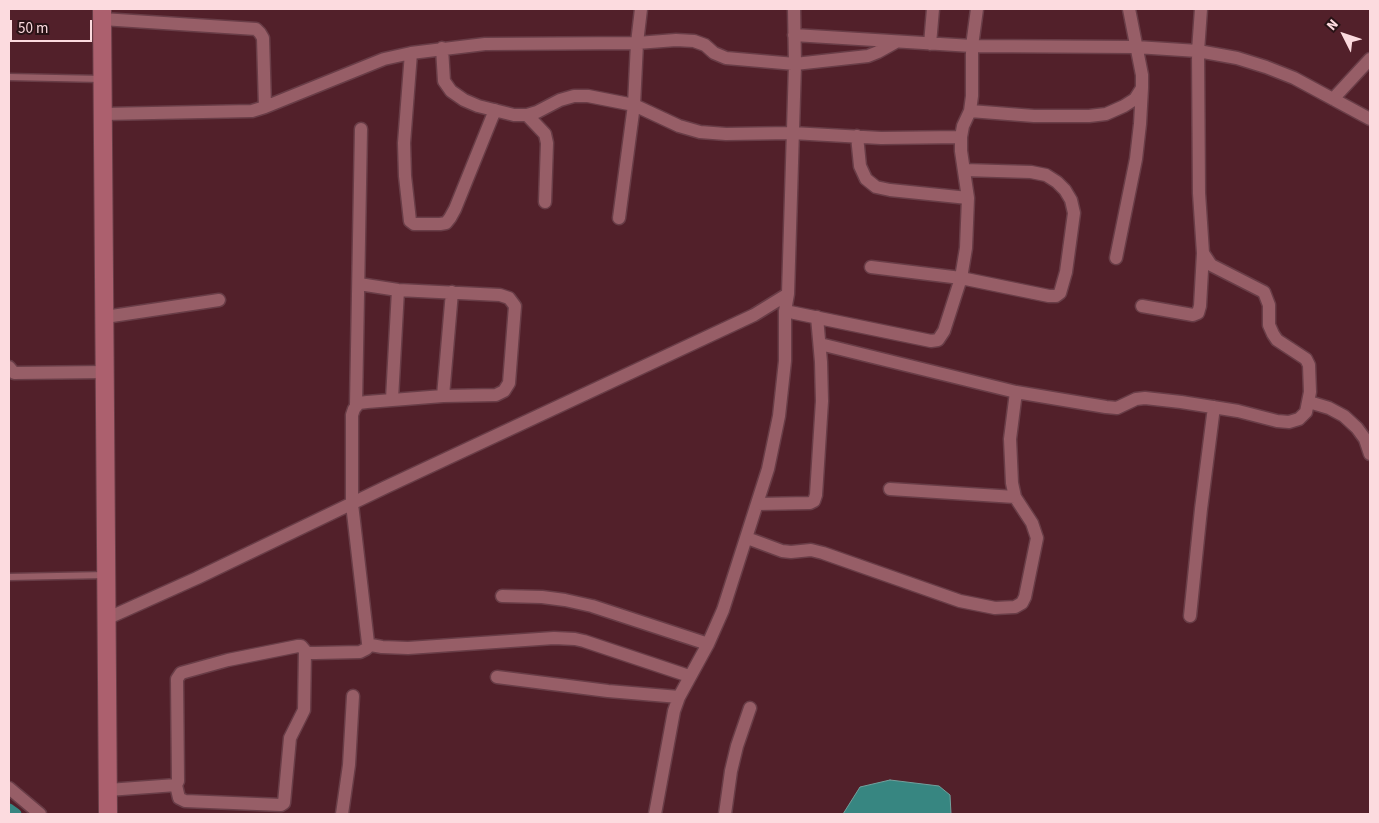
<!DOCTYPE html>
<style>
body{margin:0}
#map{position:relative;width:1379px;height:823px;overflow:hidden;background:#52202a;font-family:"Source Sans 3",sans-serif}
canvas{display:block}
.frame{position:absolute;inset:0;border:10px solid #fcdbdf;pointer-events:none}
.north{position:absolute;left:1319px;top:10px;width:50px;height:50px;-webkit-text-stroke:4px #291316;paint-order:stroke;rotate:311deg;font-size:14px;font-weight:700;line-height:20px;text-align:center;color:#fcdbdf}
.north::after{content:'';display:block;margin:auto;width:18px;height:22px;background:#fcdbdf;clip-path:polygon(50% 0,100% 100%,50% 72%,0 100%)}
.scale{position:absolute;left:10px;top:20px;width:82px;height:22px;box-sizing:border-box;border:2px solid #fcdbdf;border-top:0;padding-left:6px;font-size:15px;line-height:18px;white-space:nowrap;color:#fcdbdf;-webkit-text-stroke:4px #291316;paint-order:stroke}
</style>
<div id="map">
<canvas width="1379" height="823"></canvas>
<div class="frame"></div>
<div class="north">N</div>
<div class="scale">50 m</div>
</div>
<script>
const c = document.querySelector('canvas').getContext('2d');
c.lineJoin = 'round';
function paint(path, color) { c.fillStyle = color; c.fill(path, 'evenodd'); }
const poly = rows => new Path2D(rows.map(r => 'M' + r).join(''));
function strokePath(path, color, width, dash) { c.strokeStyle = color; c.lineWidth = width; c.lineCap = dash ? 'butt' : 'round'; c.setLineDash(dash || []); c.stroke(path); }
const water = poly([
 [890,780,939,786,950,795,951,814,843,814,860,787,890,780]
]);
const canal = poly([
 [9,809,16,814]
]);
const service = poly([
 [9,77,102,79],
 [9,577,106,575]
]);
const minor = poly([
 [102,19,256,29,260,33,263,38,265,107],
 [794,35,972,46,1136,47,1198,51,1237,58,1266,67,1294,78,1370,119],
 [930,44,933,9],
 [442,48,444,81,451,91,464,100,478,106,514,115,527,115,537,112,560,100,574,96,588,96,634,105,679,126,700,132,726,134,792,133,881,138,961,137],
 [411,53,404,143,405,176,410,221,414,224,440,224,446,223,450,218,455,209,495,110],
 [1333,99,1370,59],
 [970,111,1034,116,1089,116,1106,114,1124,106,1135,99,1142,88,1142,75,1129,9],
 [103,114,252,111,265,107,384,59,411,53,485,44,637,43,676,40,694,41,705,45,714,53,726,58,795,64,868,56,878,52,896,42],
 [527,115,545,134,547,143,545,202],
 [857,136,860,166,866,179,876,187,890,190,968,198],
 [619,218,634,105,637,43,641,9],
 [1116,258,1136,159,1140,124,1142,88],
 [871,267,961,278,1049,296,1056,296,1060,293,1066,272,1074,213,1071,200,1065,190,1057,182,1046,175,1031,172,964,170],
 [359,284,398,290,500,295,509,298,515,306,509,383,504,391,496,395,443,396,367,402,359,403,354,409,352,415,352,504,368,643,371,645,382,647,408,648,554,638,575,639,584,641,689,676],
 [1142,306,1193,315,1198,313,1200,306,1203,253],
 [785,311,931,341,938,340,944,331,961,278,966,248,968,198,961,151,961,137,963,126,970,111,972,96,972,46,977,9],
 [105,317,219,300],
 [820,344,1016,392,1106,407,1117,408,1136,399,1145,398,1181,402,1238,411,1277,421,1289,422,1299,419,1306,412,1310,392,1309,365,1306,359,1277,340,1273,334,1269,325,1269,305,1264,292,1211,265,1203,253,1199,193,1198,51,1201,9],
 [9,367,14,373,105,372],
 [443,396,452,292],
 [392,399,398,290],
 [1309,402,1329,408,1344,416,1357,428,1365,439,1370,454],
 [356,405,361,129],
 [890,489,1015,497],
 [757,504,810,503,814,501,816,495,822,401,821,362,817,317],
 [747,538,782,551,791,552,811,550,823,553,960,601,995,608,1015,607,1022,603,1025,597,1037,538,1032,523,1015,497,1012,483,1010,439,1016,392],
 [502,596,542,597,565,600,592,606,708,644],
 [1190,616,1201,509,1214,407],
 [108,618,197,578,386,487,754,315,788,294,795,64,794,9],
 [497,677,608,691,679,697],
 [176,785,179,798,185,801,281,805,284,803,290,738,304,710,305,651],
 [9,788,40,814],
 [108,790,176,785,178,781,177,679,181,673,228,660,298,646,301,646,307,653,315,653,360,652,366,649,370,645],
 [342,814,349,765,353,696],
 [655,814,674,711,679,697,708,644,723,610,768,469,779,416,785,361,785,311,788,294],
 [725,814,731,771,737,746,750,708]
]);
const secondary = poly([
 [102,9,108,814]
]);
paint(water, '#378681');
strokePath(water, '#72a09d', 1);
strokePath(canal, '#378681', 11);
strokePath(service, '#693d47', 9);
strokePath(minor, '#693d47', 15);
strokePath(secondary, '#693d47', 20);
strokePath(service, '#975e67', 6);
strokePath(minor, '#975e67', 12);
strokePath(secondary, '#ac606e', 18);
</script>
